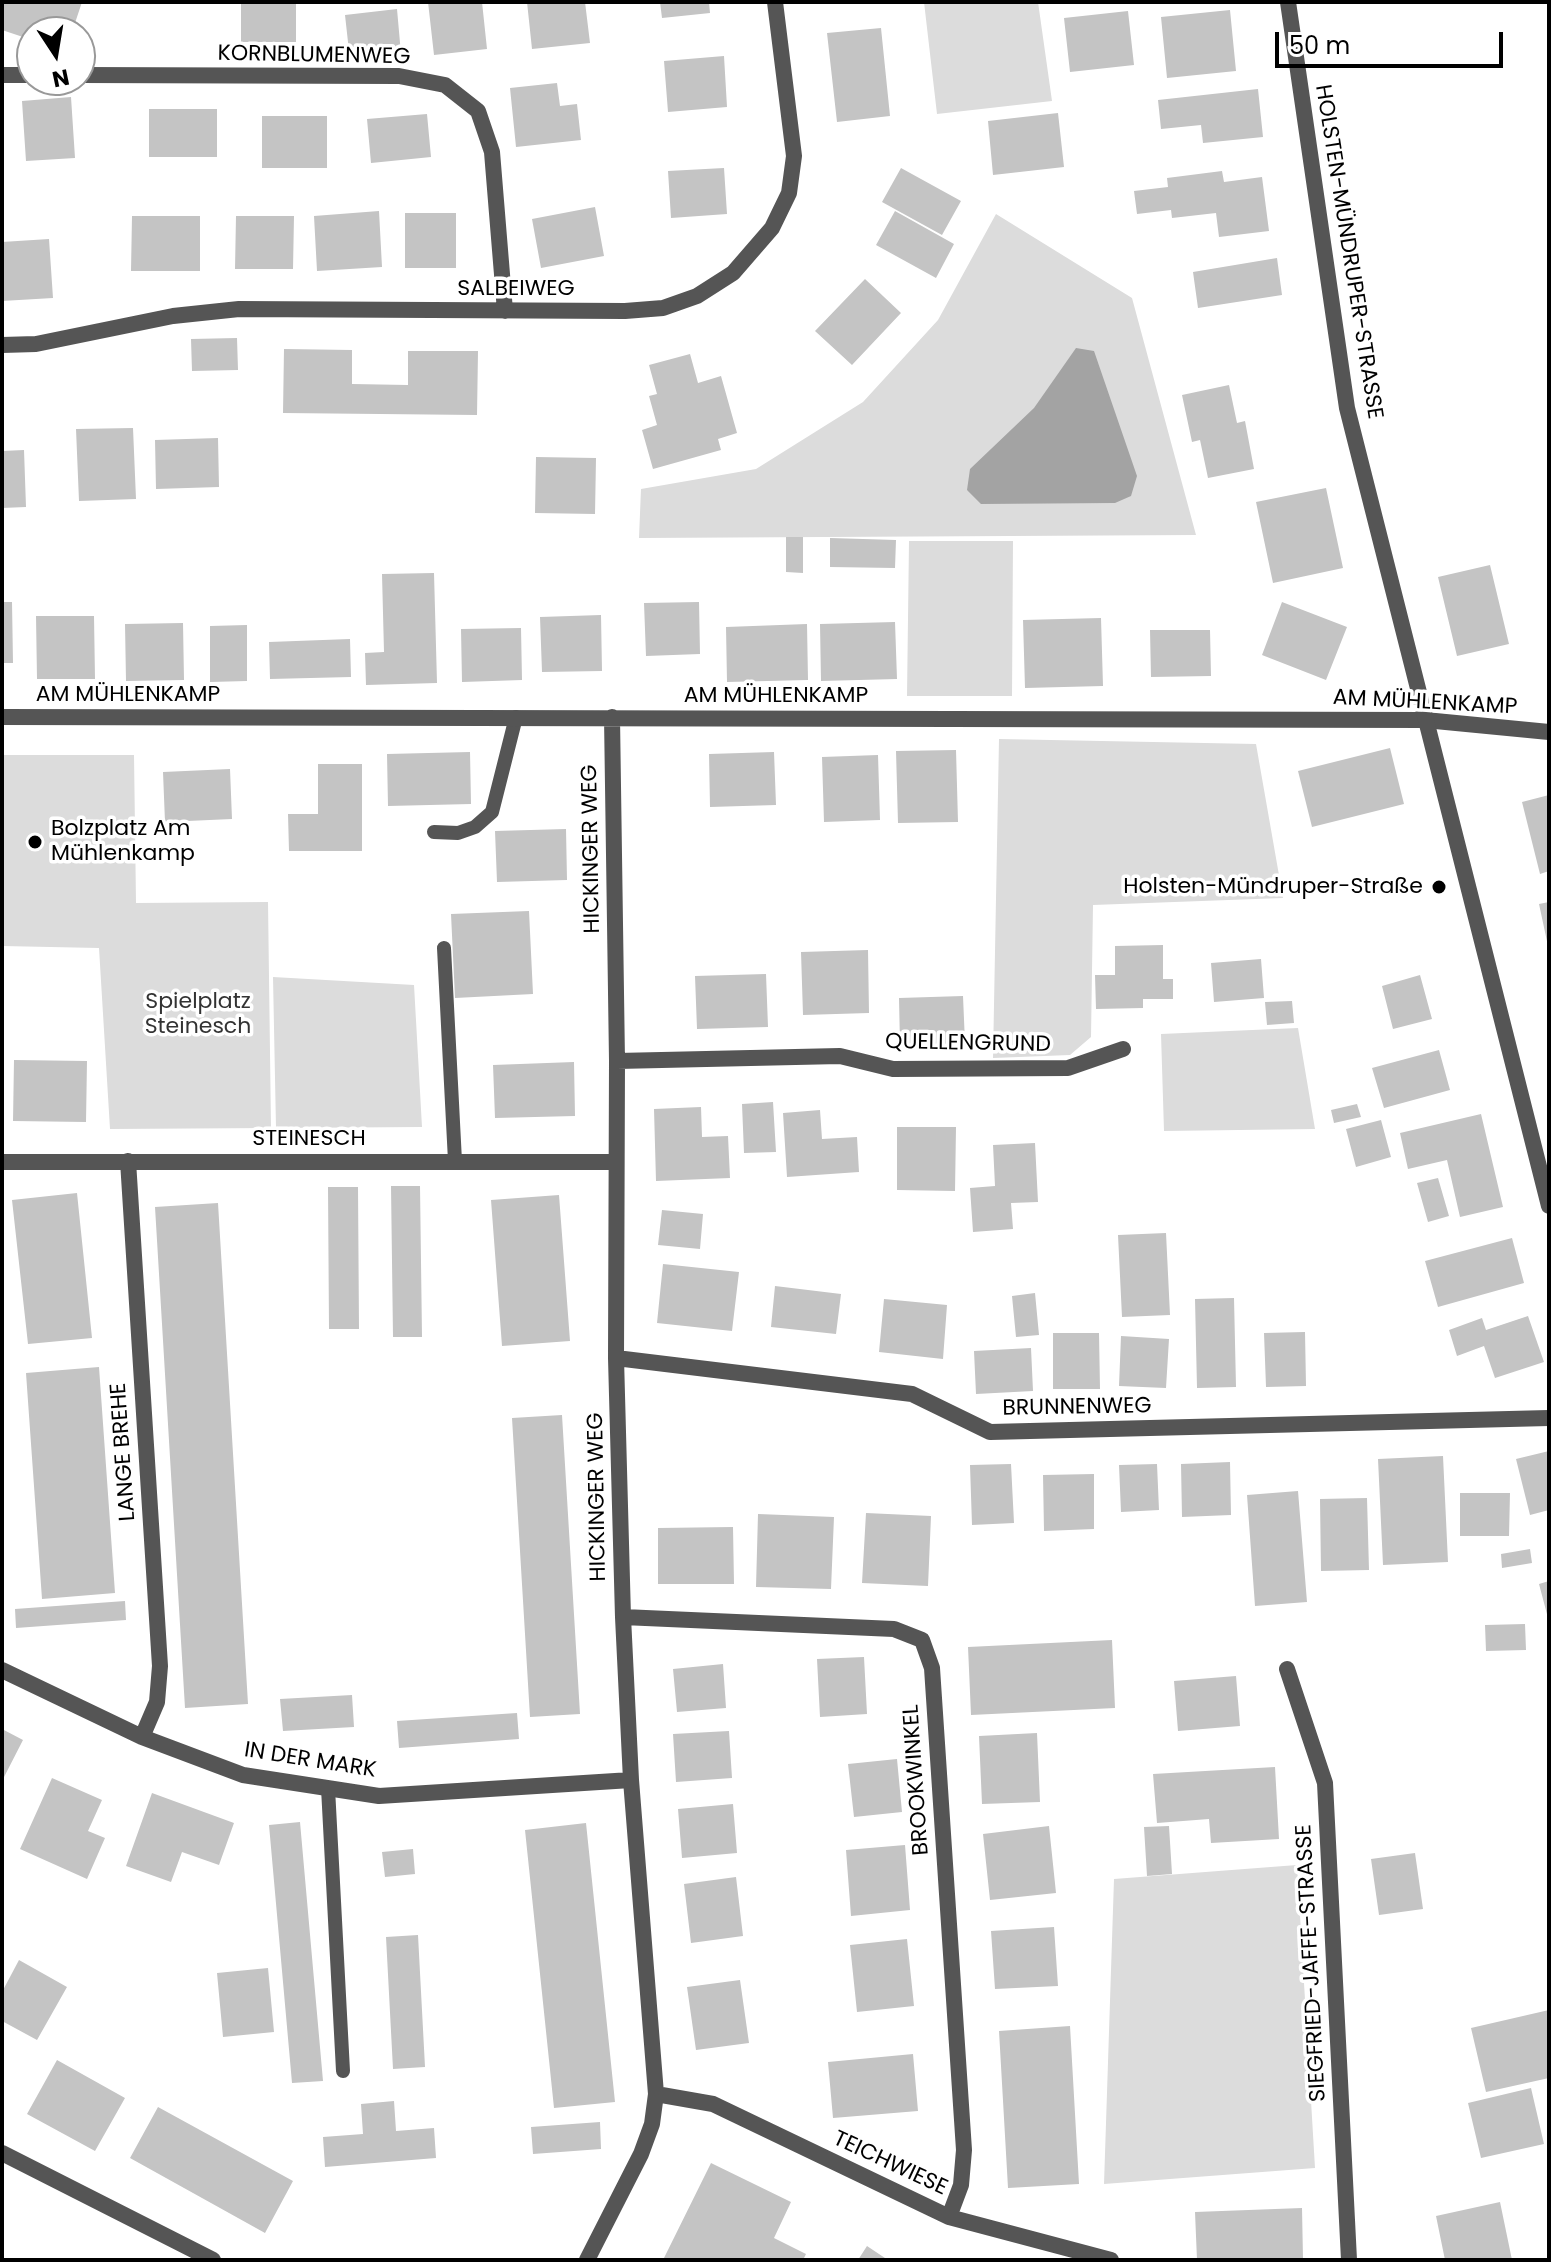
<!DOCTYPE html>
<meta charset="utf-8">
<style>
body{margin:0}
#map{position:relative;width:1551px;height:2262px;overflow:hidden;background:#fff;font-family:Poppins,sans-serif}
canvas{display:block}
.frame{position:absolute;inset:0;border:4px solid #000;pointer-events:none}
.north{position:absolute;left:16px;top:16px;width:80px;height:80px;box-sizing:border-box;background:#fff;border:2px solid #999;border-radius:50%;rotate:168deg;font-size:22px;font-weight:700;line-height:32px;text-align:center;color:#000}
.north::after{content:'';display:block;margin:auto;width:28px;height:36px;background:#000;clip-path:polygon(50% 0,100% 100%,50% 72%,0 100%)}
.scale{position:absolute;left:1275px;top:32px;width:228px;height:36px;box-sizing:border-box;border:4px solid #000;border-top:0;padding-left:10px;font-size:24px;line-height:28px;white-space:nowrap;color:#000;-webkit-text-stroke:6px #fff;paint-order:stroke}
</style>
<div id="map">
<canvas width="1551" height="2262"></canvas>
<div class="frame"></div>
<div class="north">N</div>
<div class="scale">50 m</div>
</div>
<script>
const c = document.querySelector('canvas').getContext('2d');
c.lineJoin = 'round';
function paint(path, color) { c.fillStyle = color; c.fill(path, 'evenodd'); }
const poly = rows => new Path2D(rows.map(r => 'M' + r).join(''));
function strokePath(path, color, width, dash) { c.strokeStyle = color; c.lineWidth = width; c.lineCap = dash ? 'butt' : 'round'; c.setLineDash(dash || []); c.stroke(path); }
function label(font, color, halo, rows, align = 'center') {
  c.font = font + ' Poppins,sans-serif'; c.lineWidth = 7; c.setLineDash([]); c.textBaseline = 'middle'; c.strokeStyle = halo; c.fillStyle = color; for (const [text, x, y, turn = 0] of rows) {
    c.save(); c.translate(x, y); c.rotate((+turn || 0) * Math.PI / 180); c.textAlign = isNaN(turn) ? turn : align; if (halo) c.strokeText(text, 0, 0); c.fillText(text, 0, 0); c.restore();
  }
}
const green = poly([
 [924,2,1038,2,1052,101,937,114],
 [996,214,1132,298,1196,535,639,538,641,489,756,469,863,402,938,320],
 [909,541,1013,541,1012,696,907,696],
 [999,739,1256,744,1283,898,1093,905,1091,1037,1070,1055,993,1058],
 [2,755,134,755,136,903,268,902,271,1128,110,1129,99,948,2,946],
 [273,977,414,985,422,1127,276,1128],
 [1298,1028,1315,1129,1164,1131,1161,1034],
 [1297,1865,1315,2168,1104,2184,1114,1879]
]);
const water = poly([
 [1076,348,1094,351,1137,476,1131,496,1115,503,981,504,967,490,970,469,1034,408]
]);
const building = poly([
 [3,2,82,2,72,32,32,32,32,40,2,30],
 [241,2,296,2,296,42,241,42],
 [428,2,482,2,487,49,434,55],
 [527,2,585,2,590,43,532,49],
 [660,2,709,2,710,13,662,18],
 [397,9,401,54,350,60,345,15],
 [1230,10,1236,71,1167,78,1161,17],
 [1128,11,1134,65,1070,72,1064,18],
 [881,28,890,116,837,122,827,33],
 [724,56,727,107,668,112,664,61],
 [557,83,560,106,577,104,581,140,516,147,510,88],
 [1258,89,1263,137,1203,143,1201,125,1161,129,1158,100],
 [71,97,75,158,26,161,22,101],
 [149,109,217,109,217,157,149,157],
 [1058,113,1064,167,993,175,988,121],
 [427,114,431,157,371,163,367,119],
 [262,116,327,116,327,168,262,168],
 [724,168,727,214,671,218,668,171],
 [901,168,961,201,942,235,882,202],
 [1222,171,1224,182,1262,177,1269,231,1219,237,1216,213,1172,218,1171,210,1137,214,1134,191,1168,187,1167,178],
 [595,207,604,256,541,268,532,219],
 [379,211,382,267,317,271,314,216],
 [895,211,954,244,936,278,876,245],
 [405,213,456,213,456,268,405,268],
 [132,216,200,216,200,271,131,271],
 [236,216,294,216,293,269,235,269],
 [49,239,53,298,2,301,2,242],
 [1277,258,1282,295,1198,308,1193,272],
 [865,279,901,313,852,365,815,331],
 [237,338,238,370,192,371,191,339],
 [284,349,352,350,352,384,408,385,408,351,478,351,477,415,283,413],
 [690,354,698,383,721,376,737,433,718,439,721,450,653,469,642,430,657,425,649,396,657,394,649,365],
 [1229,385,1237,423,1245,421,1254,469,1208,478,1200,440,1192,442,1182,395],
 [133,428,136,499,79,501,76,429],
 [218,438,219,487,156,489,155,440],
 [24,450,26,507,2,508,2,451],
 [536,457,596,458,595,514,535,513],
 [1326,488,1343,568,1273,583,1256,502],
 [786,537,803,537,803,573,786,572],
 [830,538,896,540,895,568,830,567],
 [1490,565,1509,644,1457,656,1438,577],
 [434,573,437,683,366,685,365,653,384,652,382,574],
 [2,602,12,602,13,663,2,663],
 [699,602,700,654,646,656,644,603],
 [1282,602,1347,627,1326,680,1262,655],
 [601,615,602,671,542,672,540,617],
 [36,616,94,616,95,679,37,679],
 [1101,618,1103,686,1025,688,1023,620],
 [895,622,897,679,821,681,820,624],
 [183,623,184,680,126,681,125,624],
 [807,624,808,680,727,682,726,627],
 [247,625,247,681,210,682,210,626],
 [521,628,522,680,462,682,461,629],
 [1150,630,1210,630,1211,676,1151,677],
 [350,639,351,677,270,679,269,642],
 [1390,748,1404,804,1312,827,1298,771],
 [956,750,958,822,898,823,896,751],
 [470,752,471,804,388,806,387,754],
 [774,752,776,805,710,807,709,754],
 [878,755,880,820,824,822,822,757],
 [318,764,362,764,362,851,289,851,288,814,318,814],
 [230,769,232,819,165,822,163,772],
 [1549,795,1549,871,1540,874,1522,802],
 [566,829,567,880,497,882,495,831],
 [1549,902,1549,946,1548,946,1539,904],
 [529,911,533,994,455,998,451,914],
 [1163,945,1163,979,1173,979,1173,999,1143,999,1143,1008,1096,1009,1095,975,1115,975,1115,946],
 [868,950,869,1013,803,1015,801,952],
 [1261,959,1264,998,1214,1002,1211,963],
 [766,974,768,1027,697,1029,695,976],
 [1420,975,1432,1019,1393,1029,1382,986],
 [963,996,965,1043,900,1045,899,998],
 [1292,1001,1294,1023,1267,1025,1265,1002],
 [1439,1050,1450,1090,1384,1108,1372,1068],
 [14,1060,87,1061,86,1122,13,1121],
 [574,1062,575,1116,495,1118,493,1065],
 [773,1102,776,1152,744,1153,742,1104],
 [1357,1104,1361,1117,1334,1123,1331,1110],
 [701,1107,702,1137,728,1136,730,1178,656,1181,654,1109],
 [820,1110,822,1139,857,1137,859,1172,787,1177,783,1113],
 [1481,1114,1503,1207,1460,1217,1447,1160,1408,1169,1400,1133],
 [1381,1120,1391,1157,1356,1167,1346,1129],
 [897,1127,956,1127,955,1191,897,1190],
 [1035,1143,1038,1202,1011,1203,1013,1229,973,1232,970,1188,995,1186,993,1145],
 [1438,1178,1449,1216,1428,1222,1417,1183],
 [391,1186,420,1186,422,1337,393,1337],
 [328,1187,358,1187,359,1329,329,1329],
 [77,1193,92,1338,28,1344,12,1200],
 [559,1195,570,1341,502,1346,491,1200],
 [218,1203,248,1704,185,1708,155,1207],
 [662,1210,703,1214,700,1249,658,1245],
 [1166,1233,1170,1315,1122,1317,1118,1235],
 [1512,1238,1524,1283,1438,1307,1425,1261],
 [663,1264,739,1272,732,1331,657,1323],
 [775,1286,841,1294,836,1334,771,1327],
 [1035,1293,1039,1335,1016,1337,1012,1296],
 [1234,1298,1236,1387,1197,1388,1195,1299],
 [884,1299,947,1305,943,1359,879,1352],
 [1528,1316,1544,1362,1495,1378,1484,1346,1457,1356,1449,1330,1482,1318,1486,1330],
 [1305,1332,1306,1386,1266,1387,1264,1333],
 [1053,1333,1099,1333,1100,1389,1053,1389],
 [1121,1336,1169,1339,1166,1388,1119,1386],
 [1031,1348,1033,1391,976,1394,974,1351],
 [99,1367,115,1593,42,1599,26,1373],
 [562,1415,580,1714,530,1717,512,1418],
 [1549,1451,1549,1510,1530,1515,1516,1459],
 [1443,1456,1448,1562,1383,1565,1378,1459],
 [1230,1462,1231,1515,1182,1517,1181,1464],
 [1011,1464,1014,1523,972,1525,970,1465],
 [1157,1464,1159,1510,1121,1512,1119,1465],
 [1094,1474,1094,1529,1044,1531,1043,1475],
 [1298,1491,1307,1602,1255,1606,1247,1495],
 [1460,1493,1510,1493,1509,1536,1460,1536],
 [1367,1498,1369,1570,1321,1571,1320,1499],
 [866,1513,931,1516,928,1586,862,1583],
 [758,1514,834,1517,831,1589,756,1587],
 [733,1527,734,1584,658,1584,658,1528],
 [1530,1549,1532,1563,1502,1568,1501,1554],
 [1549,1581,1549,1618,1548,1618,1539,1584],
 [125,1601,126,1620,16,1628,15,1609],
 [1525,1624,1526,1650,1486,1651,1485,1625],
 [1112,1640,1115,1708,971,1715,968,1647],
 [864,1657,867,1714,820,1717,817,1659],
 [723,1664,726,1708,677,1712,673,1669],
 [1236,1676,1240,1726,1178,1731,1174,1681],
 [352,1695,354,1727,283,1731,280,1699],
 [517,1713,519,1739,399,1748,397,1721],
 [2,1729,23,1740,2,1781],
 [729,1731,732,1778,676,1782,673,1734],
 [1037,1733,1040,1802,982,1804,979,1736],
 [897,1759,902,1812,854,1817,848,1764],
 [1275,1767,1279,1839,1211,1843,1209,1819,1157,1823,1153,1774],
 [52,1778,102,1800,88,1831,105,1838,87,1879,20,1849],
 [152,1793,234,1823,219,1865,182,1852,171,1882,126,1866],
 [733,1804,737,1853,682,1858,678,1809],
 [300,1822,323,2081,292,2083,269,1825],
 [586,1823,615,2102,554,2108,525,1830],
 [1049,1826,1056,1893,990,1900,983,1834],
 [1169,1826,1172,1874,1147,1876,1144,1827],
 [905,1845,910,1910,851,1916,846,1850],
 [413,1849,415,1874,385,1877,382,1852],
 [1415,1853,1423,1909,1379,1915,1371,1859],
 [736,1877,743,1936,691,1943,684,1884],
 [1054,1927,1058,1986,995,1989,991,1931],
 [418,1935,425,2067,393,2069,386,1937],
 [907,1939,914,2006,857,2012,850,1945],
 [19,1960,67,1987,37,2040,2,2021,2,1992],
 [268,1968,274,2032,223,2037,217,1973],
 [740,1980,749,2043,696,2050,687,1987],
 [1549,2010,1549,2078,1486,2092,1471,2028],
 [1070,2026,1079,2184,1008,2188,999,2031],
 [913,2054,918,2111,833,2118,828,2062],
 [57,2060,125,2098,95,2151,27,2114],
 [1531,2088,1544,2144,1481,2158,1468,2103],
 [394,2101,396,2131,434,2128,436,2158,325,2167,323,2137,363,2134,361,2104],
 [158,2107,293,2181,265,2233,130,2158],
 [600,2122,601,2149,533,2154,531,2127],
 [711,2163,791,2202,774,2238,806,2254,803,2260,663,2260],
 [1500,2202,1512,2260,1445,2260,1436,2216],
 [1302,2208,1303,2259,1197,2260,1195,2212],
 [867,2246,888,2260,858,2260]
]);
const service = poly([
 [434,832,458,833,475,827,492,812,516,717],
 [444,948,455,1161],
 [328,1788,343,2071]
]);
const minor = poly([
 [2,75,32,75],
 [80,75,399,76,445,85,478,111,492,152,505,311],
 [2,345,36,344,173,316,239,309,625,311,663,308,697,296,733,273,772,228,789,193,794,156,775,2],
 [2,717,1425,720,1549,732],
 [617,1061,840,1056,893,1069,1068,1068,1123,1049],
 [128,1161,160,1666,157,1702,142,1737],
 [2,1162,616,1162],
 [616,1358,912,1394,990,1432,1549,1418],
 [623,1617,894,1629,922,1640,932,1668,964,2150,961,2185,949,2217],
 [1287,1669,1325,1783,1349,2260],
 [2,1670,142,1737,243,1775,379,1796,631,1780],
 [656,2094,713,2104,949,2217,1111,2260],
 [587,2260,641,2154,652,2124,656,2094,631,1780,623,1617,616,1358,617,1061,612,717]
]);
const tertiary = poly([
 [1288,2,1347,408,1549,1206],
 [2,2153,213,2260]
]);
const markers = [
 [35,842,8,"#000"],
 [1439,887,8,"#000"]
];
const streetNames = [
 ["KORNBLUMENWEG",314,56,1],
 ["HOLSTEN-MÜNDRUPER-STRASSE",1348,252,81],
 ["SALBEIWEG",516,289],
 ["AM MÜHLENKAMP",128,695],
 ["AM MÜHLENKAMP",776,696],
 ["AM MÜHLENKAMP",1425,703,3],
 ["HICKINGER WEG",592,849,-91],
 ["QUELLENGRUND",968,1044,1],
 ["STEINESCH",309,1139],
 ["BRUNNENWEG",1077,1408,-1],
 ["LANGE BREHE",124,1452,-94],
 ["HICKINGER WEG",598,1497,-91],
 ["IN DER MARK",310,1761,9],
 ["BROOKWINKEL",917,1780,-94],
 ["SIEGFRIED-JAFFE-STRASSE",1312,1963,-93],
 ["TEICHWIESE",890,2164,25]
];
const poiNames = [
 ["Bolzplatz Am",51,829],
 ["Mühlenkamp",51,854],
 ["Holsten-Mündruper-Straße",1423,887,"right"]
];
const parkNames = [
 ["Spielplatz",198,1002],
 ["Steinesch",198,1027]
];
paint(green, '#dcdcdc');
paint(water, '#a3a3a3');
paint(building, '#c4c4c4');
strokePath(service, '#555', 14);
strokePath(minor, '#555', 16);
strokePath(tertiary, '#555', 16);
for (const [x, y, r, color] of markers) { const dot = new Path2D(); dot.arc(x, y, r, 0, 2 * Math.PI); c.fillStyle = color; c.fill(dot); strokePath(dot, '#fff', 3); }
label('22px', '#000', '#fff', streetNames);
label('22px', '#000', '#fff', poiNames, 'left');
label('22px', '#333', '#fff', parkNames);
</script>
